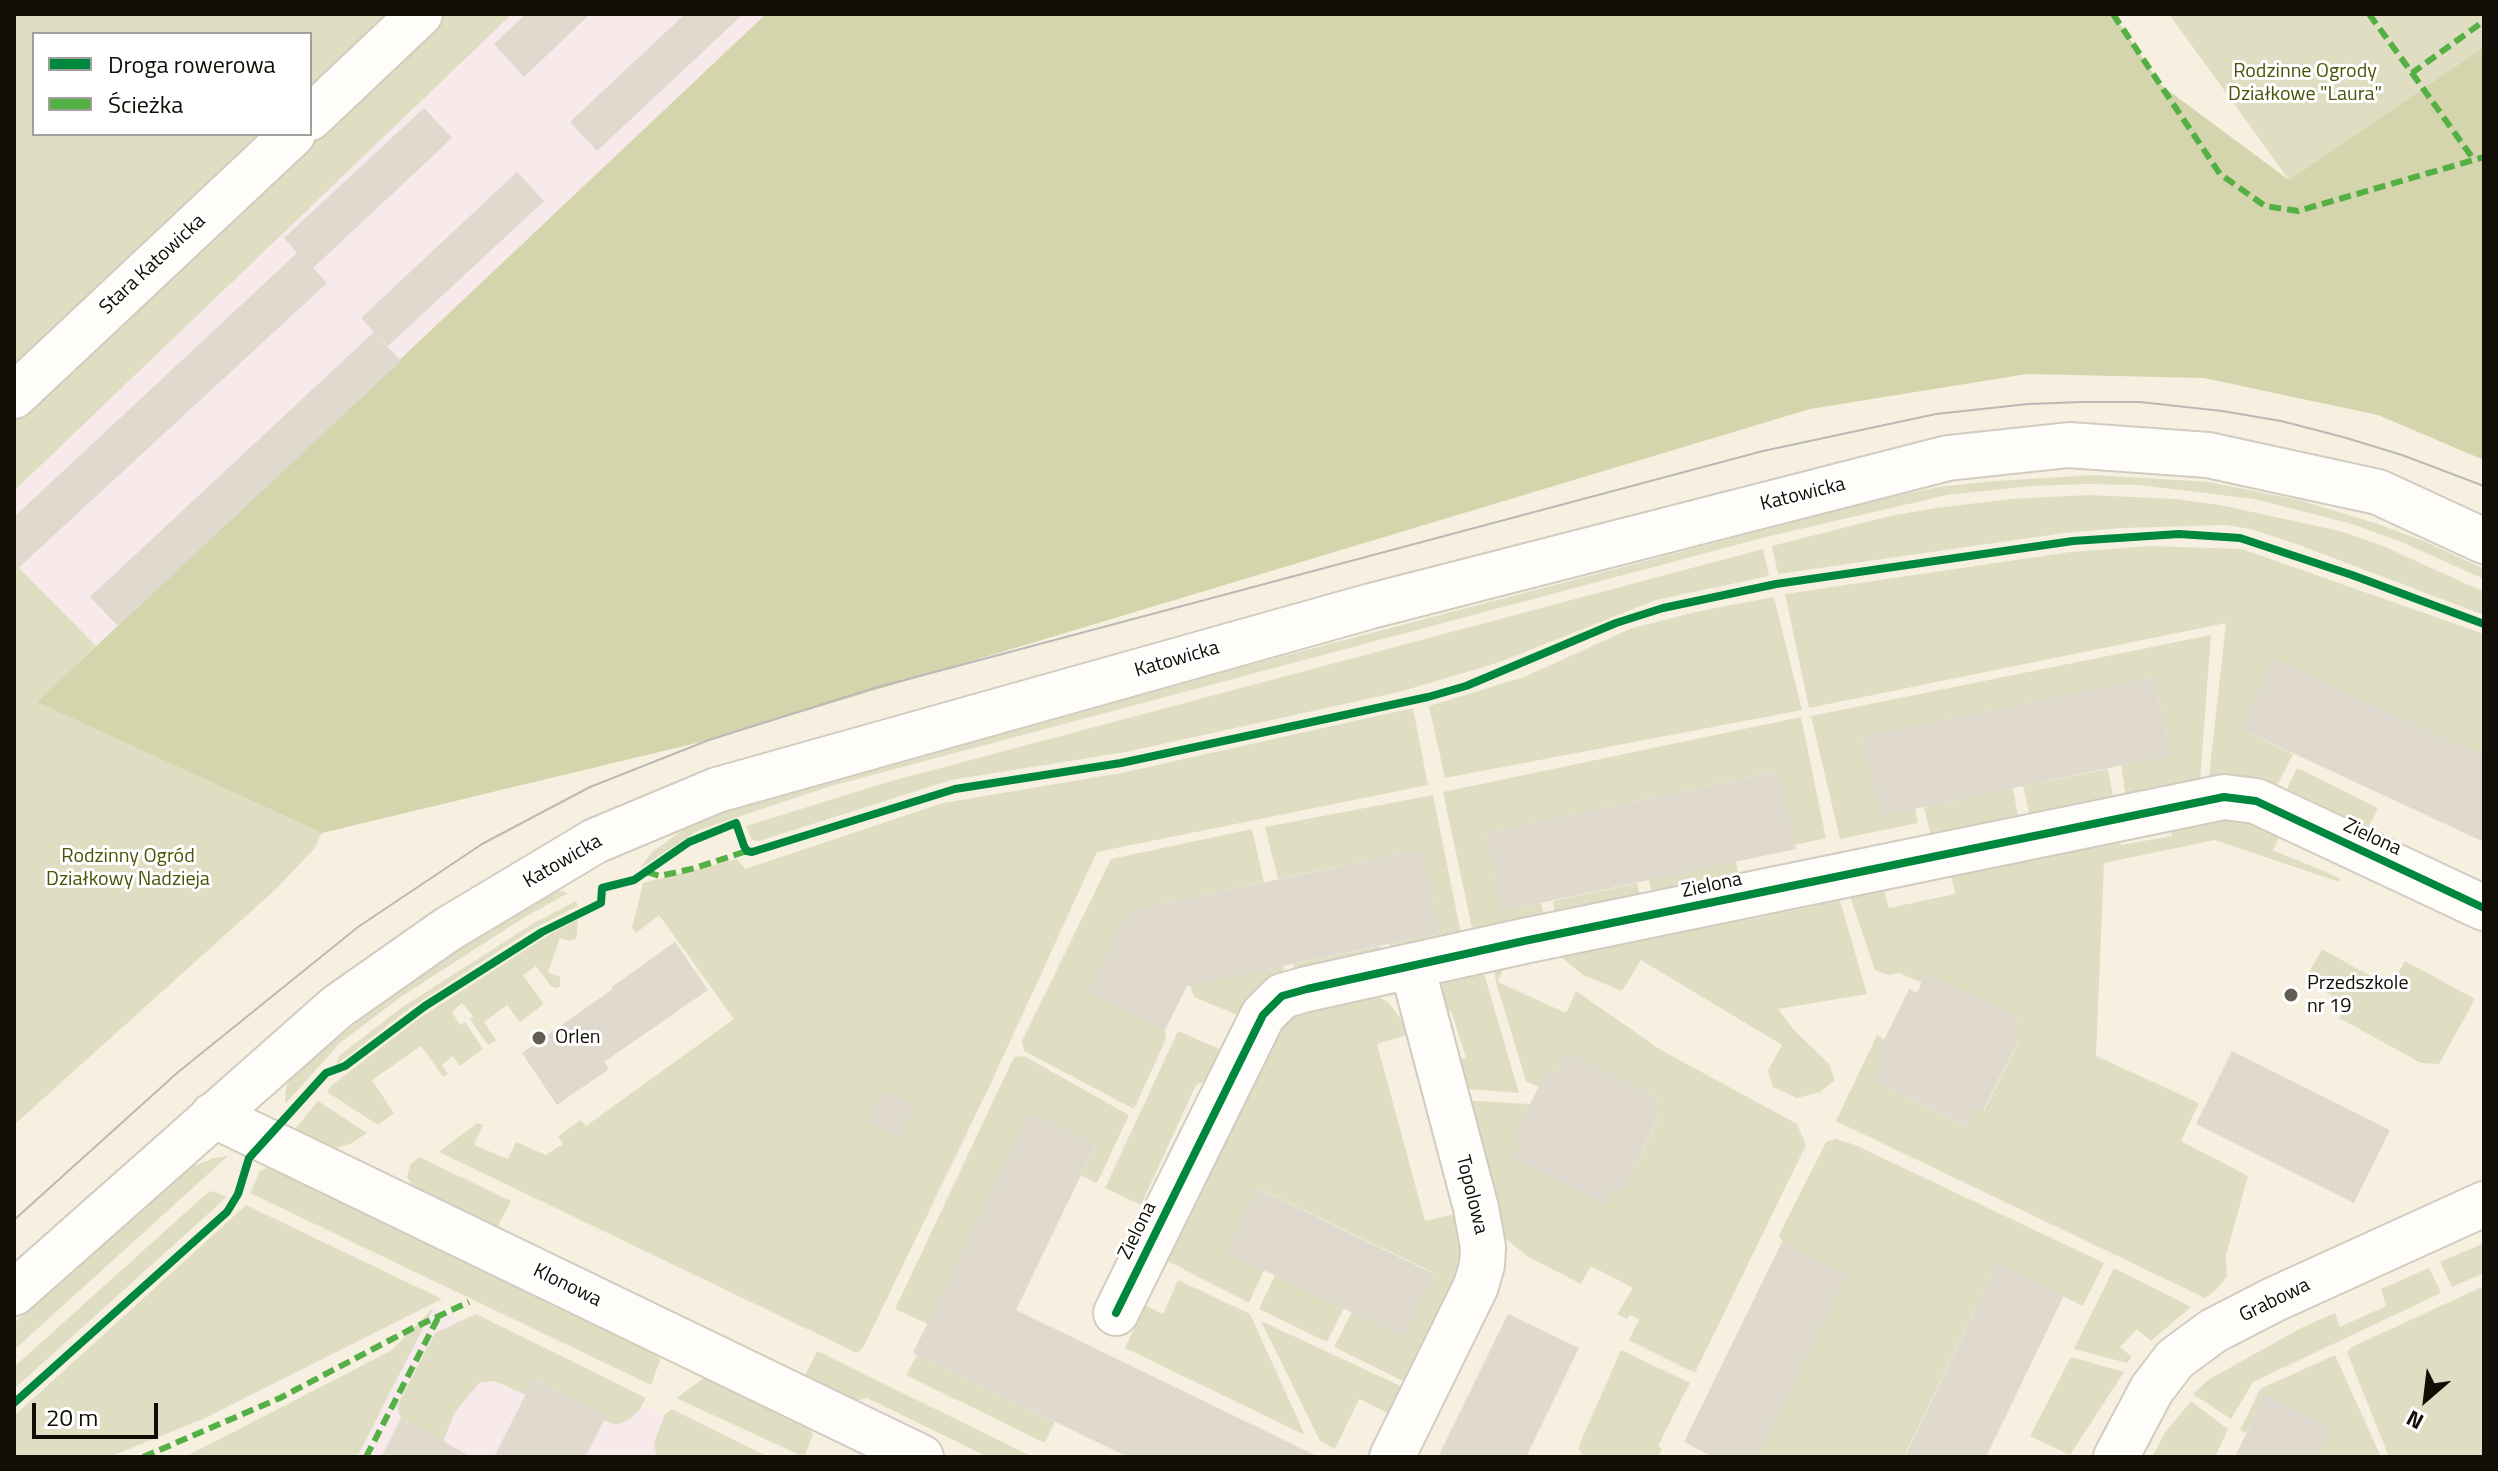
<!DOCTYPE html>
<meta charset="utf-8">
<style>
body{margin:0}
#map{position:relative;width:2498px;height:1471px;overflow:hidden;background:#f7f0e1;font-family:"Titillium Web",sans-serif}
canvas{display:block}
.frame{position:absolute;inset:0;border:16px solid #120e06;pointer-events:none}
.legend{position:absolute;left:32px;top:32px;width:280px;height:104px;box-sizing:border-box;background:#fff;border:2px solid #a09f9b;margin:0;padding:10px 14px;list-style:none;font-size:24px;color:#120e06}
.legend li{display:flex;align-items:center;gap:16px;height:40px}
.legend b{width:40px;border:2px solid #a09f9b}
.north{position:absolute;left:2386px;top:1359px;width:80px;height:80px;-webkit-text-stroke:6px #fff;paint-order:stroke;rotate:208deg;font-size:22px;font-weight:700;line-height:32px;text-align:center;color:#120e06}
.north::after{content:'';display:block;margin:auto;width:28px;height:36px;background:#120e06;clip-path:polygon(50% 0,100% 100%,50% 72%,0 100%)}
.scale{position:absolute;left:32px;top:1403px;width:126px;height:36px;box-sizing:border-box;border:4px solid #120e06;border-top:0;padding-left:10px;font-size:24px;line-height:28px;white-space:nowrap;color:#120e06;-webkit-text-stroke:6px #fff;paint-order:stroke}
</style>
<div id="map">
<canvas width="2498" height="1471"></canvas>
<div class="frame"></div>
<ul class="legend">
<li><b style="height:10px;background:#00873e"></b>Droga rowerowa</li>
<li><b style="height:10px;background:#54b044"></b>Ścieżka</li>
</ul>
<div class="north">N</div>
<div class="scale">20 m</div>
</div>
<script>
const c = document.querySelector('canvas').getContext('2d');
c.lineJoin = 'round';
function paint(path, color) { c.fillStyle = color; c.fill(path, 'evenodd'); }
const poly = rows => new Path2D(rows.map(r => 'M' + r).join(''));
function strokePath(path, color, width, dash) { c.strokeStyle = color; c.lineWidth = width; c.lineCap = dash ? 'butt' : 'round'; c.setLineDash(dash || []); c.stroke(path); }
function label(font, color, halo, rows, align = 'center') {
  c.font = font + ' "Titillium Web",sans-serif'; c.lineWidth = 6; c.setLineDash([]); c.textBaseline = 'middle'; c.strokeStyle = halo; c.fillStyle = color; for (const [text, x, y, turn = 0] of rows) {
    c.save(); c.translate(x, y); c.rotate((+turn || 0) * Math.PI / 180); c.textAlign = isNaN(turn) ? turn : align; if (halo) c.strokeText(text, 0, 0); c.fillText(text, 0, 0); c.restore();
  }
}
const industrial = poly([
 [512,14,766,14,96,646,14,563,14,491],
 [434,1307,684,1426,669,1457,357,1457]
]);
const green = poly([
 [14,14,512,14,14,491],
 [34,34,310,34,310,134,34,134],
 [2169,14,2484,14,2484,47,2289,180],
 [2094,475,2209,482,2299,500,2375,523,2426,542,2484,569,2484,579,2404,543,2352,524,2254,499,2139,485,2087,484,2031,486,1947,495,1766,537,831,786,699,830,639,869,652,852,693,823,743,805,986,734,1890,497,1938,487,1995,481],
 [2089,495,2176,499,2220,505,2340,531,2383,546,2484,592,2484,615,2299,545,2251,529,2226,525,2122,528,2064,533,1778,574,1772,546,1890,516,1937,508,2010,499],
 [2151,546,2242,549,2484,634,2484,756,2241,729,2293,754,2278,784,2209,776,2226,623,1809,708,1785,594,2070,552],
 [1763,549,1769,576,1656,600,1497,663,1399,692,1126,752,951,780,759,841,752,840,746,826,888,782],
 [14,563,96,646,38,702,322,833,314,849,275,890,14,1125],
 [1774,597,1802,710,1445,778,1429,706,1524,677,1632,628,1700,611],
 [2211,635,2200,781,2126,797,2121,765,2171,755,2154,677,1863,737,1880,815,1915,808,1918,823,1840,839,1811,716],
 [1413,708,1428,785,1097,852,991,1083,864,1346,857,1353,439,1152,477,1123,483,1125,474,1145,508,1159,516,1142,546,1155,563,1144,558,1136,581,1120,586,1126,734,1019,659,915,636,933,632,928,643,883,737,859,745,869,943,803,1121,773],
 [1801,717,1826,838,1795,845,1778,771,1486,833,1502,911,1541,903,1544,916,1472,928,1443,792],
 [2297,768,2378,808,2368,828,2287,789],
 [2108,769,2113,797,2030,817,2023,786],
 [2013,788,2018,817,1931,836,1924,807],
 [1433,795,1461,933,1391,950,1389,944,1440,933,1422,849,1278,879,1265,827],
 [2232,810,2284,826,2273,850,2340,878,2339,882,2215,840,2104,863,2096,1056,2199,1103,2181,1141,2248,1176,2226,1255,2227,1276,2216,1290,2205,1298,1836,1121,1877,1035,1884,1039,1875,1059,1882,1063,1874,1080,1966,1126,1976,1107,1984,1111,2020,1038,2013,1033,2019,1019,1927,974,1922,983,1899,973,1888,975,1875,970,1846,885,1883,888,1889,908,1955,894,1949,864,2116,834,2120,845,2172,836,2171,819],
 [1252,829,1264,882,1128,911,1088,992,1165,1030,1166,1039,1134,1109,1024,1051,1022,1041,1111,859],
 [1736,861,1739,878,1652,895,1649,880],
 [1637,883,1641,899,1555,914,1553,901],
 [1817,889,1837,890,1867,994,1778,1009,1794,1030,1829,1064,1835,1080,1820,1092,1797,1098,1773,1087,1769,1075,1768,1070,1782,1045,1641,960,1622,991,1583,975,1557,954,1605,940,1607,948,1820,905],
 [556,890,568,893,525,917,402,996,340,1043,285,1104,286,1086,290,1080,335,1040,401,988,479,934],
 [576,901,578,906,533,929,483,961,409,1009,336,1065,339,1056,401,1008,534,923],
 [578,920,576,939,569,941,560,938,548,972,560,977,560,986,556,988,551,986,536,966,523,975,541,1000,543,1003,540,1007,520,1022,507,1005,484,1022,496,1040,488,1045,470,1019,473,1016,462,1003,452,1012,460,1025,465,1022,483,1049,460,1066,453,1056,442,1065,448,1074,443,1077,421,1046,372,1080,394,1113,378,1125,327,1092,332,1085,421,1017,552,933],
 [1380,946,1381,951,1314,968,1311,965,1295,969,1293,964],
 [2322,949,2390,987,2405,961,2475,999,2439,1064,2421,1063,2339,1018,2347,1004,2305,980],
 [1492,957,1507,957,1498,982,1566,1013,1576,991,1661,1050,1797,1124,1806,1145,1695,1373,1629,1340,1639,1319,1630,1315,1627,1319,1617,1314,1633,1288,1591,1266,1581,1284,1530,1258,1502,1236,1458,1100,1530,1104,1514,1138,1521,1142,1513,1159,1606,1205,1615,1186,1623,1190,1659,1117,1652,1112,1659,1098,1566,1052,1556,1072,1548,1069,1539,1087,1526,1081,1496,982],
 [1480,960,1519,1093,1456,1088,1449,1060,1466,1058,1451,1011,1428,1015,1435,995,1446,980],
 [1283,966,1284,973,1262,983,1237,1015,1194,997,1190,985],
 [1375,995,1388,1002,1400,1018,1407,1035,1377,1044,1425,1221,1455,1214,1462,1256,1460,1275,1411,1385,1334,1347,1352,1312,1403,1337,1434,1273,1258,1188,1226,1252,1264,1270,1249,1303,1156,1255,1257,1038,1295,1003],
 [1178,1031,1229,1053,1219,1074,1196,1085,1141,1205,1105,1188],
 [1024,1056,1129,1115,1097,1183,1081,1176,1096,1144,1030,1112,928,1324,895,1309,1014,1057],
 [318,1101,367,1133,352,1143,336,1148,321,1146,305,1138,295,1129],
 [1836,1139,1855,1145,2104,1263,2083,1306,1997,1263,1904,1457,1757,1457,1846,1274,1782,1242,1779,1235,1826,1142],
 [228,1156,14,1350,14,1323,191,1167,214,1158],
 [419,1157,511,1201,496,1230,414,1189,407,1177,410,1165],
 [268,1167,654,1351,660,1360,651,1385,250,1193,260,1171],
 [213,1191,227,1197,14,1389,14,1367,206,1194],
 [246,1205,442,1299,203,1419,109,1457,14,1457,14,1416],
 [2484,1243,2484,1273,2452,1287,2440,1262],
 [2114,1268,2191,1307,2151,1341,2137,1329,2120,1347,2132,1357,2127,1363,2074,1349],
 [2429,1268,2441,1293,2253,1382,2231,1419,2193,1394,2208,1380,2301,1328,2335,1313,2340,1327,2386,1306,2381,1289],
 [1275,1275,1344,1308,1327,1342,1259,1309],
 [1178,1280,1250,1314,1305,1435,1125,1348,1145,1305,1163,1314],
 [2484,1286,2484,1457,2389,1457,2347,1352,2352,1347],
 [434,1307,357,1457,185,1457,392,1350],
 [476,1314,646,1398,639,1410,630,1419,616,1425,604,1420,606,1415,535,1378,526,1395,495,1381,479,1383,455,1412,444,1439,447,1457,435,1437,401,1419,397,1406,435,1333],
 [1261,1321,1407,1389,1394,1416,1359,1399,1335,1449,1320,1441],
 [1621,1350,1690,1383,1658,1446,1662,1449,1658,1457,1584,1457,1578,1448],
 [817,1351,1033,1457,988,1457,867,1398,851,1402,803,1380],
 [917,1355,1055,1422,1045,1443,906,1375],
 [2335,1355,2381,1457,2317,1457,2331,1427,2265,1395,2246,1433,2240,1430,2260,1389],
 [2071,1357,2124,1372,2070,1455,2030,1436],
 [704,1378,713,1378,808,1426,813,1435,804,1457,676,1398],
 [2191,1401,2228,1429,2215,1457,2152,1457,2166,1431],
 [671,1409,769,1457,657,1457,654,1443,665,1414]
]);
const forest = poly([
 [766,14,2113,14,2161,85,2289,180,2484,47,2484,460,2378,415,2204,378,2027,374,1810,409,709,740,322,833,37,702]
]);
const building = poly([
 [526,14,590,14,524,77,494,44],
 [685,14,743,14,597,151,570,122],
 [424,108,452,138,313,268,327,283,14,572,14,517,297,253,284,238],
 [517,172,544,201,388,346,361,318],
 [374,332,401,361,118,626,90,597],
 [2273,659,2484,756,2484,842,2241,729],
 [2154,677,2171,755,1880,816,1863,737],
 [1779,771,1796,849,1502,911,1486,833],
 [1422,849,1440,933,1187,986,1165,1030,1088,992,1128,911],
 [675,942,708,990,604,1062,609,1069,557,1105,522,1053,613,989,612,987],
 [1926,973,2019,1019,2013,1033,2020,1037,1983,1111,1976,1107,1967,1126,1874,1080,1882,1063,1874,1059,1893,1022,1909,989,1917,993],
 [2232,1051,2390,1130,2354,1203,2196,1124],
 [1566,1052,1659,1098,1652,1112,1659,1116,1623,1190,1615,1186,1606,1205,1513,1159,1521,1142,1514,1138,1534,1096,1548,1068,1556,1072],
 [882,1091,915,1106,900,1138,867,1123],
 [1030,1112,1096,1144,1016,1310,1319,1457,1128,1457,913,1353],
 [1257,1188,1434,1274,1403,1337,1226,1252],
 [1782,1242,1847,1274,1757,1457,1713,1457,1684,1442],
 [1997,1263,2064,1295,2042,1341,1986,1457,1905,1457],
 [1508,1314,1579,1348,1526,1457,1438,1457],
 [534,1378,607,1415,585,1457,494,1457],
 [2265,1394,2332,1427,2317,1457,2235,1457],
 [401,1419,472,1457,381,1457]
]);
const minor = poly([
 [310,118,420,14],
 [14,396,293,134],
 [213,1115,921,1457],
 [1116,1313,1263,1015,1282,996,1307,989,1524,941,2224,797,2256,801,2484,908],
 [1392,1457,1476,1286,1482,1265,1483,1247,1476,1208,1412,966],
 [2116,1457,2152,1389,2175,1359,2213,1331,2273,1300,2484,1204]
]);
const secondary = poly([
 [14,1293,337,1007,448,929,595,841,717,790,1371,606,1948,458,2069,445,2208,455,2378,492,2484,541]
]);
const tram = poly([
 [14,1220,177,1073,358,927,482,844,590,787,709,740,871,689,1763,451,1936,414,2028,404,2082,402,2140,402,2222,411,2281,421,2343,437,2402,455,2484,486]
]);
const quiet = poly([
 [2113,14,2220,174,2265,206,2298,211,2484,157],
 [2369,14,2412,73,2484,21],
 [2412,73,2474,160],
 [647,872,660,876,695,868,747,851],
 [143,1457,280,1398,413,1328,469,1302],
 [366,1457,439,1316]
]);
const cycleway = poly([
 [1116,1313,1263,1015,1282,996,1307,989,1524,941,2224,797,2256,801,2484,908],
 [14,1403,227,1212,238,1194,249,1158,326,1073,345,1066,425,1006,542,932,601,903,602,888,634,880,689,842,736,823,744,846,747,851,752,852,955,789,1121,763,1428,697,1466,686,1616,623,1663,608,1776,584,2073,541,2179,534,2240,538,2352,575,2484,624]
]);
const markers = [
 [2291,995,8,"#625d53"],
 [539,1038,8,"#625d53"]
];
const parkNames = [
 ["Rodzinne Ogrody",2305,72],
 ["Działkowe \"Laura\"",2305,95],
 ["Rodzinny Ogród",128,857],
 ["Działkowy Nadzieja",128,880]
];
const streetNames = [
 ["Stara Katowicka",153,265,-43],
 ["Katowicka",1803,495,-14],
 ["Katowicka",1177,660,-16],
 ["Zielona",2372,838,25],
 ["Katowicka",563,862,-30],
 ["Zielona",1712,886,-12],
 ["Topolowa",1471,1195,76],
 ["Zielona",1138,1231,-64],
 ["Klonowa",567,1286,26],
 ["Grabowa",2275,1301,-26]
];
const poiNames = [
 ["Przedszkole",2307,984],
 ["nr 19",2307,1007],
 ["Orlen",555,1038]
];
paint(industrial, '#f8e9eb');
paint(green, '#dfdec3');
paint(forest, '#d4d5ac');
paint(building, '#dfd9ce');
strokePath(minor, '#d1ccc0', 48);
strokePath(secondary, '#d1ccc0', 48);
strokePath(minor, '#fefdfa', 44);
strokePath(secondary, '#fefdfa', 44);
strokePath(tram, '#bbb9b5', 2);
strokePath(quiet, '#54b044', 6, [12, 6]);
strokePath(cycleway, '#00873e', 8);
for (const [x, y, r, color] of markers) { const dot = new Path2D(); dot.arc(x, y, r, 0, 2 * Math.PI); c.fillStyle = color; c.fill(dot); strokePath(dot, '#fff', 3); }
label('20px', '#4d5207', '#fff', parkNames);
label('20px', '#120e06', '#fff', streetNames);
label('20px', '#120e06', '#fff', poiNames, 'left');
</script>
